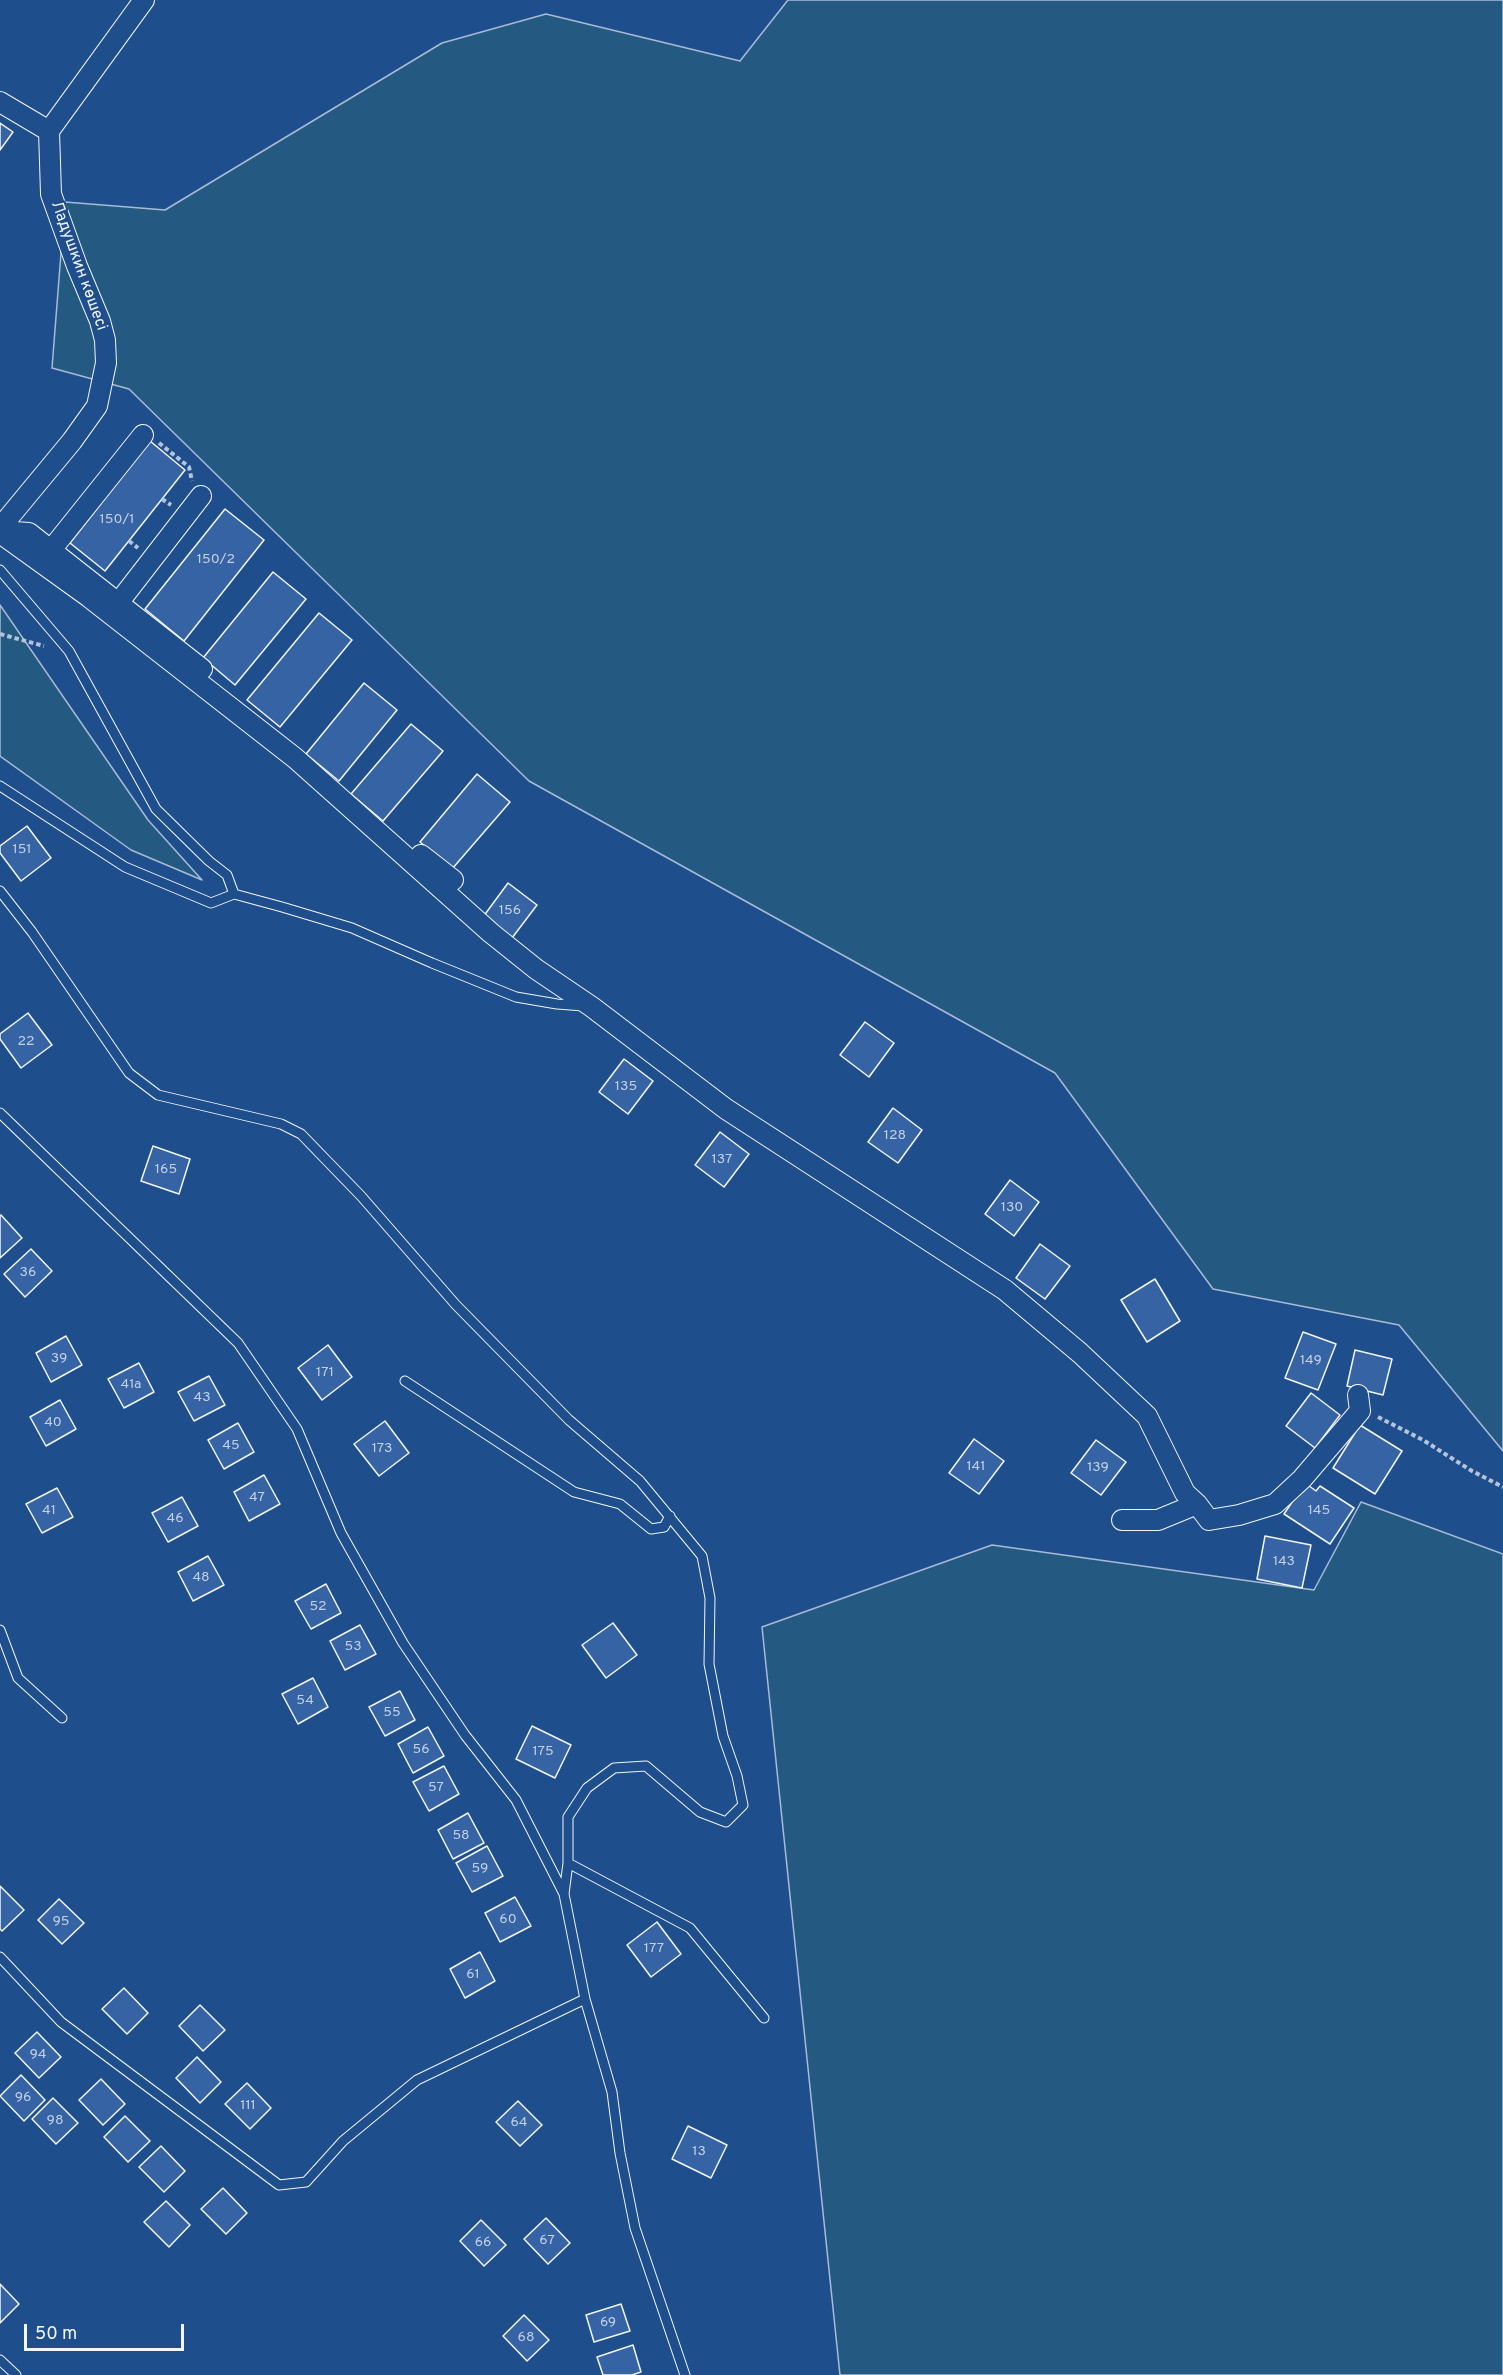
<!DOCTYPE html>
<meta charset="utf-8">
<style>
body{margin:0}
#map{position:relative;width:1503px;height:2375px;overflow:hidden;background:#1f4e8c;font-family:Overpass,sans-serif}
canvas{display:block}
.scale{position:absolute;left:24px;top:2324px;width:160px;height:27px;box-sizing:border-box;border:3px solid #f2f6ff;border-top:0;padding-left:8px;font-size:18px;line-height:21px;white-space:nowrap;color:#f2f6ff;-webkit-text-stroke:4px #1f4e8c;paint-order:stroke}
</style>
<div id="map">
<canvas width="1503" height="2375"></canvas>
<div class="scale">50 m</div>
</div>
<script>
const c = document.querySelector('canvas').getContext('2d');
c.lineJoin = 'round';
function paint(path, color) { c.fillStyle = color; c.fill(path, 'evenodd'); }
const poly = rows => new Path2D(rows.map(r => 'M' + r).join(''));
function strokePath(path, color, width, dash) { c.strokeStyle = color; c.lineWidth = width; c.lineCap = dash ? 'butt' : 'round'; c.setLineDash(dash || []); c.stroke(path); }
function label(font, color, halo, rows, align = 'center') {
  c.font = font + ' Overpass,sans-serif'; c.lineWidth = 4.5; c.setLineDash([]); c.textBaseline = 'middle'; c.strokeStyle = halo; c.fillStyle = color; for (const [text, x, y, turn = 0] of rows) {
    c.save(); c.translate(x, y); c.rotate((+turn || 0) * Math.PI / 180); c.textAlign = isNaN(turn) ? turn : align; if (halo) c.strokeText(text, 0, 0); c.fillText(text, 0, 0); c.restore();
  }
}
const green = poly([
 [788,0,1503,0,1503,1451,1399,1325,1213,1289,1055,1073,529,781,129,389,52,368,65,202,165,210,442,43,546,14,740,61,788,0],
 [0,605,148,820,202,880,131,850,0,756,0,605],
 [1361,1502,1503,1554,1503,2375,840,2375,762,1627,992,1545,1314,1590,1361,1502]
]);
const building = poly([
 [0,123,13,132,0,150,0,123],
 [150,441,185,470,105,571,70,543,150,441],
 [225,509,264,540,184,641,145,609,225,509],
 [273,572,306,599,235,685,203,658,273,572],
 [319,613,352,640,280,727,247,700,319,613],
 [364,683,397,710,339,781,306,754,364,683],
 [411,724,443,751,383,821,351,794,411,724],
 [477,774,510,802,452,869,420,842,477,774],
 [27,826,51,858,21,881,0,853,0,846,27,826],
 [508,883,537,905,512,938,483,917,508,883],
 [28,1013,52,1045,21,1068,0,1039,0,1034,28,1013],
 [865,1022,894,1043,869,1077,840,1055,865,1022],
 [624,1059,653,1081,628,1114,599,1092,624,1059],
 [893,1108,922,1130,898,1163,868,1142,893,1108],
 [720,1132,749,1154,724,1187,695,1165,720,1132],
 [153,1146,190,1159,179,1194,141,1181,153,1146],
 [1010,1180,1039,1202,1014,1236,985,1214,1010,1180],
 [1,1215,22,1238,0,1258,0,1216,1,1215],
 [1040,1244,1070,1266,1045,1299,1016,1278,1040,1244],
 [31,1249,52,1271,25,1297,4,1274,31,1249],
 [1155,1279,1180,1321,1147,1342,1121,1300,1155,1279],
 [1303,1332,1336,1344,1318,1390,1285,1378,1303,1332],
 [66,1336,82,1365,51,1382,36,1353,66,1336],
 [328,1345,352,1377,322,1400,298,1368,328,1345],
 [1355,1350,1392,1359,1383,1395,1347,1386,1355,1350],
 [139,1363,154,1392,124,1408,108,1379,139,1363],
 [209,1376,225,1405,194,1421,178,1392,209,1376],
 [1311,1393,1340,1415,1315,1448,1286,1426,1311,1393],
 [60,1400,76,1429,46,1446,30,1417,60,1400],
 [385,1421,409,1453,379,1476,354,1444,385,1421],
 [238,1423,254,1452,224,1469,208,1440,238,1423],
 [1360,1425,1402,1451,1375,1494,1333,1468,1360,1425],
 [974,1439,1004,1461,979,1494,949,1473,974,1439],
 [1096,1440,1126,1462,1101,1495,1071,1473,1096,1440],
 [264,1475,280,1504,249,1521,234,1492,264,1475],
 [1305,1483,1316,1491,1320,1486,1354,1508,1330,1544,1284,1514,1305,1483],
 [57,1488,73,1517,42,1533,26,1504,57,1488],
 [182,1497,198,1526,168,1542,152,1513,182,1497],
 [1265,1536,1311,1545,1302,1588,1257,1579,1265,1536],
 [208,1556,224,1585,193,1601,178,1572,208,1556],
 [326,1584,341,1613,311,1629,295,1601,326,1584],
 [613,1623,637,1655,606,1678,582,1645,613,1623],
 [360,1625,376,1654,345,1670,330,1641,360,1625],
 [313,1678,328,1707,298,1724,282,1694,313,1678],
 [400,1691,415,1720,385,1736,369,1707,400,1691],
 [532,1726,571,1745,555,1778,516,1759,532,1726],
 [428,1727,444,1756,413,1773,398,1744,428,1727],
 [444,1766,459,1794,429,1811,413,1782,444,1766],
 [468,1813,484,1843,453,1859,438,1830,468,1813],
 [487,1846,503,1876,472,1892,456,1863,487,1846],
 [0,1886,24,1910,2,1931,0,1929,0,1886],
 [515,1897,531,1926,500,1942,485,1913,515,1897],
 [59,1899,84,1923,62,1944,38,1920,59,1899],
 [657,1922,681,1954,651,1977,627,1945,657,1922],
 [480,1952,495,1981,465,1998,450,1969,480,1952],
 [124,1988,148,2013,127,2034,102,2009,124,1988],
 [200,2005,225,2030,203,2051,179,2026,200,2005],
 [37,2032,61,2057,39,2078,15,2053,37,2032],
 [197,2057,221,2082,200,2103,176,2078,197,2057],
 [21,2075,45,2100,24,2121,0,2096,21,2075],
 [101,2079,125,2104,103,2125,79,2100,101,2079],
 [247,2083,271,2108,250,2129,225,2104,247,2083],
 [53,2098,78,2123,56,2144,32,2119,53,2098],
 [518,2101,542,2125,520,2146,496,2122,518,2101],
 [125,2116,150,2141,128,2162,104,2137,125,2116],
 [688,2126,727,2145,711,2178,672,2159,688,2126],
 [161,2146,185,2171,164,2192,139,2167,161,2146],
 [223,2188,247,2213,226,2234,201,2209,223,2188],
 [166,2201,190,2225,169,2247,144,2222,166,2201],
 [546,2218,570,2243,548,2264,524,2239,546,2218],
 [481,2220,506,2245,484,2266,460,2241,481,2220],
 [0,2284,19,2304,0,2323,0,2284],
 [621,2304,630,2331,594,2342,586,2315,621,2304],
 [524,2315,549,2340,527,2361,503,2336,524,2315],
 [633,2345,641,2372,632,2375,603,2375,597,2357,633,2345]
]);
const path = poly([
 [159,443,189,467,192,481],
 [162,499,171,505],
 [129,541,138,548],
 [0,634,44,646],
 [1378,1417,1423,1440,1472,1471,1503,1487]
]);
const service = poly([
 [0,570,69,651,156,809,209,861,227,875,234,894],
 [0,786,125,867,211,903,234,894,282,907,352,928,432,963,516,997,557,1004,584,1006],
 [0,891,32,932,129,1073,158,1095,281,1124,301,1134,361,1196,456,1305,569,1420,640,1481,702,1556,710,1598,709,1664,723,1736,737,1776,743,1805,726,1822,700,1812,646,1766,614,1768,587,1788,568,1817,568,1863,564,1894],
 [0,1113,238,1343,297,1429,341,1533,403,1643,465,1735,516,1800,564,1894,585,1999,612,2092,620,2153,635,2228,685,2375],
 [405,1381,574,1492,620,1504,651,1529,664,1527,670,1516],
 [0,1630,18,1678,62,1718],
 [568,1863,690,1928,764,2018],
 [0,1957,61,2022,279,2185,306,2182,343,2141,417,2080,585,1999],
 [0,2360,16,2375]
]);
const minor = poly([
 [0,102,49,131],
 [0,528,72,441,97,406,106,363,105,340,100,321,77,266,51,194,49,131,144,0],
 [0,531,29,533,202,669],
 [0,533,89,597,295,758,491,933,536,969,592,1007,726,1109,1005,1290,1080,1353,1147,1416,1185,1493,1197,1504,1209,1520,1239,1515,1275,1504,1302,1479,1360,1411,1358,1395],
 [51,550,143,435],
 [119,602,201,496],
 [421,855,453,880],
 [1122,1520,1158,1520,1197,1504]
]);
const numberNames = [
 ["150/1",117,520],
 ["150/2",216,560],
 ["151",22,850],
 ["156",510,911],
 ["22",26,1042],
 ["135",626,1087],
 ["128",895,1136],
 ["137",722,1160],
 ["165",166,1170],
 ["130",1012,1208],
 ["36",28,1273],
 ["39",59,1359],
 ["149",1311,1361],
 ["171",325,1373],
 ["41а",131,1385],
 ["43",202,1398],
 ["40",53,1423],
 ["45",231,1446],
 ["173",382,1449],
 ["141",976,1467],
 ["139",1098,1468],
 ["47",257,1498],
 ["41",49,1511],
 ["145",1319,1511],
 ["46",175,1519],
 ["143",1284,1562],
 ["48",201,1578],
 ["52",318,1607],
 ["53",353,1647],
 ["54",305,1701],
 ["55",392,1713],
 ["56",421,1750],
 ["175",543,1752],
 ["57",436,1788],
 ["58",461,1836],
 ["59",480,1869],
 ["60",508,1920],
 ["95",61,1922],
 ["177",654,1949],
 ["61",473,1975],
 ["94",38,2055],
 ["96",23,2098],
 ["111",248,2106],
 ["98",55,2121],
 ["64",519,2123],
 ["13",699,2152],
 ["67",547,2241],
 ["66",483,2243],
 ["69",608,2323],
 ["68",526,2338]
];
const streetNames = [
 ["Ладушкин көшесі",78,266,70]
];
paint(green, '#245a82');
strokePath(green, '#a8bbd7', 1.5);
paint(building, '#3563a3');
strokePath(building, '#f2f6ff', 1.5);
strokePath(service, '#f2f6ff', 11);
strokePath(minor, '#f2f6ff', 22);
strokePath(path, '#b3c4dc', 4, [4.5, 3]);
strokePath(service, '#1f4e8c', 9);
strokePath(minor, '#1f4e8c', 20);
label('14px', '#c3d1e8', null, numberNames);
label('16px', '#f2f6ff', '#1f4e8c', streetNames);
</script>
